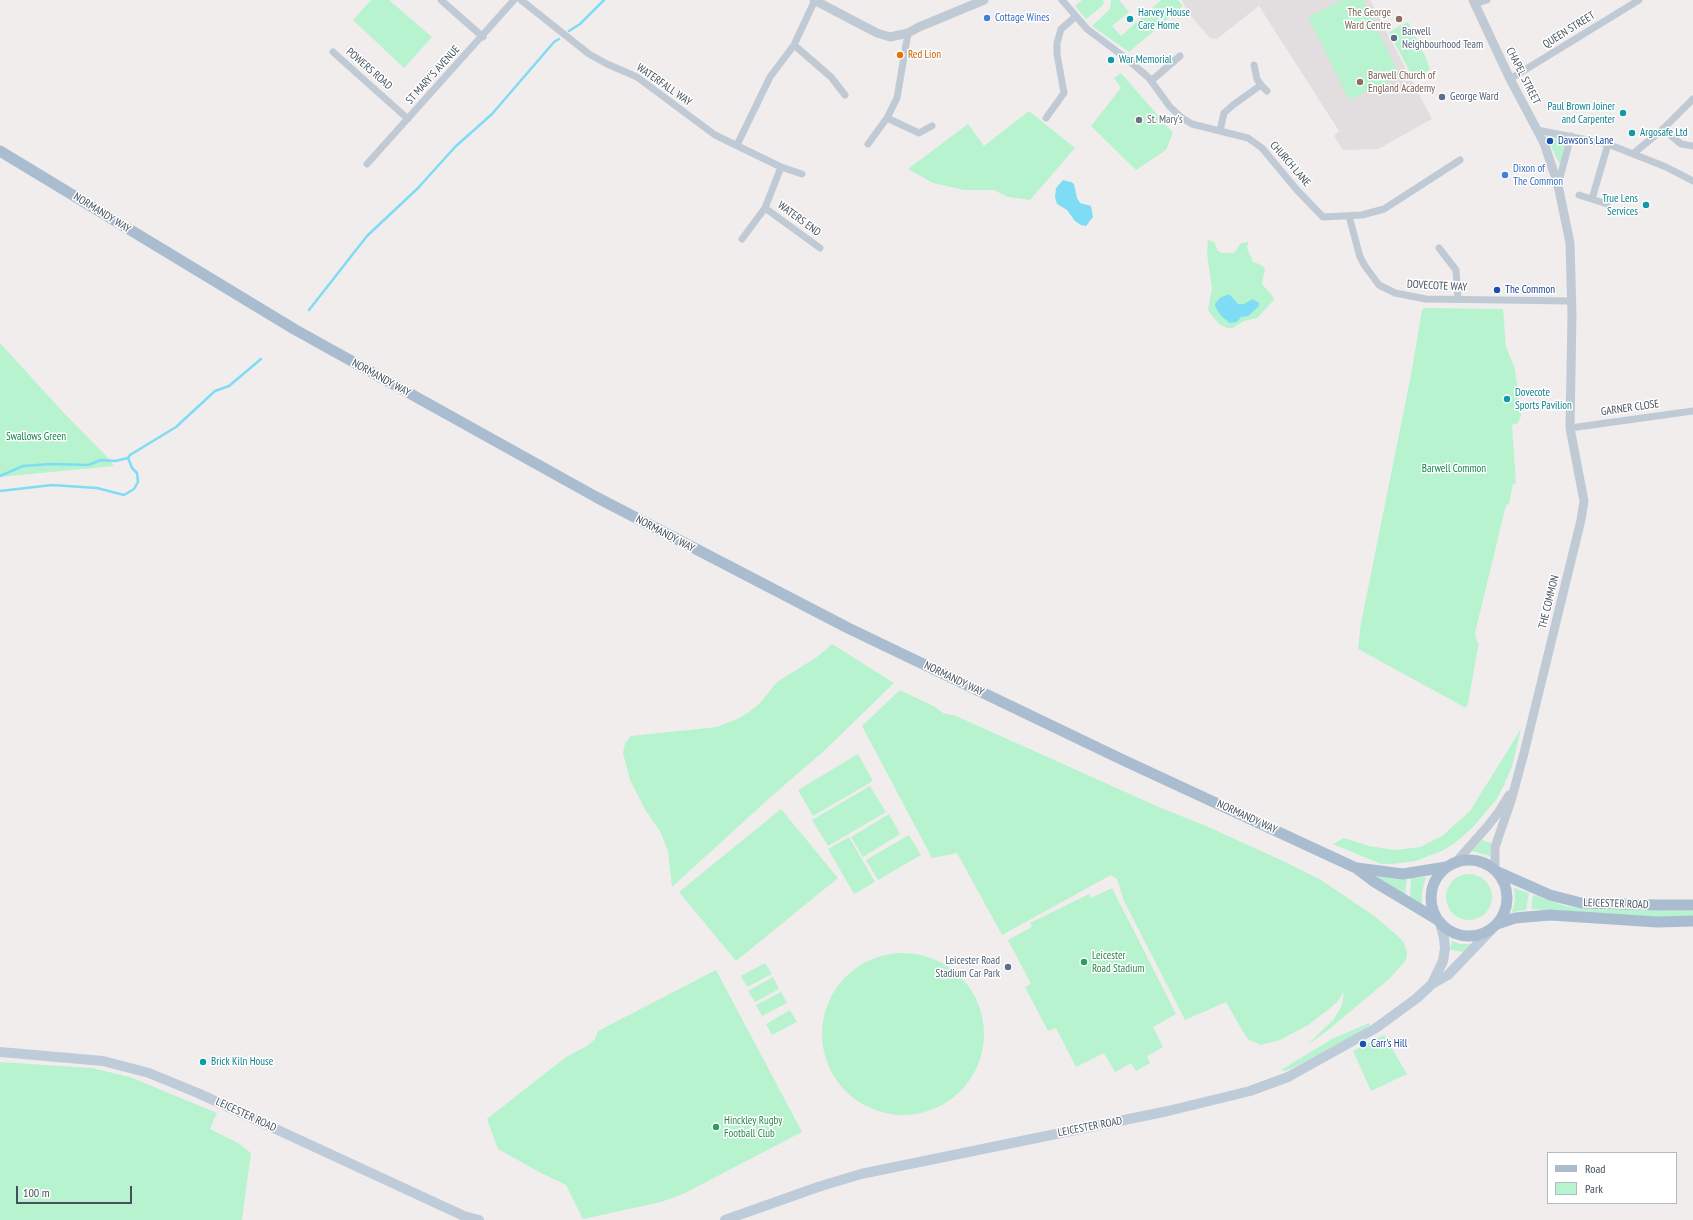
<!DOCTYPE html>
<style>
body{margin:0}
#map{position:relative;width:1693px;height:1220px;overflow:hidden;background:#f1eded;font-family:"PT Sans Narrow",sans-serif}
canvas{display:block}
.legend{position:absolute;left:1547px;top:1152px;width:130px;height:52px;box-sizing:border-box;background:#fff;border:1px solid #b4b9be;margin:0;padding:5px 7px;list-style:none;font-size:12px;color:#44515d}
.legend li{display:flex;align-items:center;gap:8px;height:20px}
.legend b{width:20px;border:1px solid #b4b9be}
.scale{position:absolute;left:16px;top:1186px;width:116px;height:18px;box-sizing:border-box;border:2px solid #44515d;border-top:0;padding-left:5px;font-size:12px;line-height:14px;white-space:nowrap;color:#44515d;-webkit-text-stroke:3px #fff;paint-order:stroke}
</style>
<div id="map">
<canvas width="1693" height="1220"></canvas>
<ul class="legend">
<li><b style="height:5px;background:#aabdd0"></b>Road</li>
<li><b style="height:11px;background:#b7f3ce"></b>Park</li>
</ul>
<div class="scale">100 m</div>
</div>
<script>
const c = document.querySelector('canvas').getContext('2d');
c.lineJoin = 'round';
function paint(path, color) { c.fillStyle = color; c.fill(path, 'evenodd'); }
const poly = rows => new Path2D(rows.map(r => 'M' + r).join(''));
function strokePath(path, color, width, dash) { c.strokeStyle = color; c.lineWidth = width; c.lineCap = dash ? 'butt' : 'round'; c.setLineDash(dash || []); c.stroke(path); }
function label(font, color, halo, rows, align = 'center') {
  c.font = font + ' "PT Sans Narrow",sans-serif'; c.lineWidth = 3; c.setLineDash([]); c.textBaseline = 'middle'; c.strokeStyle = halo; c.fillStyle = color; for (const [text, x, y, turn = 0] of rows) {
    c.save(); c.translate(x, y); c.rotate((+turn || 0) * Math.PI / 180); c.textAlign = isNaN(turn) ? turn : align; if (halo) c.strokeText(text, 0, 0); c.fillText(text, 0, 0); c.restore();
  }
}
const education = poly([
 [1182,0,1370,0,1432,119,1378,149,1343,150,1334,136,1339,131,1259,6,1217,39,1210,38,1188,13]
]);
const green = poly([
 [371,0,389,0,432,37,404,68,353,20],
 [1082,0,1103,0,1104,3,1101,7,1086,19,1075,6],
 [1111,0,1119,0,1129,12,1112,26,1121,36,1161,0,1178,0,1183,6,1129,52,1092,26,1110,9],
 [1343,0,1363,0,1400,76,1349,100,1308,17],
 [1408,22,1427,60,1430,70,1413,78,1389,32],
 [1121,73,1173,133,1166,150,1136,170,1091,126,1121,88,1114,78],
 [1029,111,1075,148,1030,200,1008,197,994,190,964,190,933,183,908,169,968,124,984,146],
 [1546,136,1566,139,1560,165],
 [1208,240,1214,242,1218,251,1222,253,1234,253,1241,243,1248,242,1247,248,1253,262,1259,264,1265,268,1262,284,1274,298,1273,301,1257,318,1244,321,1233,328,1227,328,1219,324,1210,313,1208,309,1212,288,1207,254],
 [1424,308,1503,309,1506,347,1515,369,1521,416,1518,423,1512,425,1516,483,1513,484,1509,504,1506,505,1475,633,1477,642,1479,642,1468,703,1466,708,1358,649,1361,623,1411,375,1422,310],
 [0,343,64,413,109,459,114,466,0,477],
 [832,644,894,683,825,750,774,794,672,887,668,851,660,831,646,811,630,780,623,753,625,743,631,736,717,727,739,718,749,712,760,703,777,682,817,657],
 [900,690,935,707,943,713,956,716,1161,808,1204,825,1283,861,1321,880,1373,915,1397,935,1404,943,1407,952,1406,960,1389,979,1327,1031,1307,1045,1334,1019,1342,1005,1344,991,1338,1001,1329,1009,1308,1025,1280,1040,1261,1045,1249,1040,1245,1035,1226,1002,1185,1020,1124,901,1117,879,1111,875,1002,935,957,853,932,858,862,726],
 [1521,729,1512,766,1504,785,1496,800,1473,827,1456,842,1444,850,1416,861,1392,864,1381,864,1333,844,1344,838,1369,846,1395,850,1420,847,1442,836,1470,811],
 [858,754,873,781,813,816,798,790],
 [870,786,886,812,828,846,812,820],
 [781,809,838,878,736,961,679,892],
 [889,814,900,834,863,857,851,837],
 [909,835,921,855,878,880,866,860],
 [849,837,875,882,854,894,828,849],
 [1482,840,1491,843,1490,856,1471,851],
 '1446 897a23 23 0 1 1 46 0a23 23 0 1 1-46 0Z',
 [1376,875,1407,877,1405,896,1375,878],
 [1426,877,1422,892,1422,905,1410,899,1411,878],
 [1112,888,1176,1014,1153,1027,1163,1047,1147,1056,1150,1063,1136,1071,1131,1063,1115,1072,1104,1053,1076,1067,1056,1028,1048,1031,1025,987,1031,984,1008,940,1032,927,1030,923,1089,894,1091,898],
 [1514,888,1529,893,1526,910,1512,912,1515,900],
 [1533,895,1566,906,1583,909,1693,911,1693,917,1644,917,1531,909],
 [1452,941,1460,944,1471,944,1465,952,1450,950],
 '822 1034a81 81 0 1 1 162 0a81 81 0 1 1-162 0Z',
 [765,963,772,974,747,987,741,976],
 [716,970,802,1132,683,1194,661,1202,583,1219,566,1185,541,1173,498,1149,487,1119,566,1057,587,1046,595,1039,598,1031],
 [773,977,779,989,755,1002,748,991],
 [781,992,787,1003,762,1016,756,1005],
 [790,1010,797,1022,772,1035,766,1024],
 [1369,1023,1370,1025,1358,1033,1295,1067,1285,1071,1281,1070,1332,1039],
 [1384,1035,1407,1074,1371,1091,1353,1051],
 [0,1062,92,1068,130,1077,217,1113,210,1129,238,1143,251,1153,242,1220,0,1220]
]);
const water = poly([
 [1063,180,1071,182,1074,184,1077,198,1080,203,1091,206,1093,217,1086,226,1081,225,1075,221,1067,210,1057,204,1055,197,1056,188],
 [1229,294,1238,304,1244,304,1253,299,1259,303,1259,306,1248,316,1241,317,1237,322,1230,323,1221,316,1215,306,1215,304,1220,298]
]);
const stream = poly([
 [569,31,580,24,604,0],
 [309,310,367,236,418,188,455,147,492,114,554,42,559,39],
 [0,476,23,466,51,464,88,465,101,460,115,461,128,458],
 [0,491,52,485,97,488,124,495,134,489,138,482,137,473,132,468,128,458,130,455,176,427,215,391,229,386,261,359]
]);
const minor = poly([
 [441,0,483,37],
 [521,0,589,54,607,64,637,77,715,135,781,167,802,174],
 [1062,0,1087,29,1127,59,1149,78,1170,107,1182,118,1192,124,1248,138,1262,148,1297,190,1323,217,1362,215,1384,209,1460,160],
 [1474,4,1487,0],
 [794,45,831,77,845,95],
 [333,52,408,119],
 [1510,79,1639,0],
 [1151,81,1180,56],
 [1261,85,1267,91],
 [887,118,919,133,932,126],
 [1046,118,1064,93,1057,54,1057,43,1061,29,1075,17],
 [1663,129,1681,144,1693,146],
 [1537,130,1608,144,1666,167,1693,181],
 [1220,131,1224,113,1233,105,1261,85,1257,79,1254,65],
 [868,144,887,118,897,98,908,33],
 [737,145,770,77,794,45,815,0],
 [1634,153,1663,129,1693,99],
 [367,164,514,0],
 [1558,185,1571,136],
 [1579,195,1607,204],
 [1592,199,1608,144],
 [765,208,820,248],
 [1349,216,1360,257,1365,266,1379,285,1395,293,1426,299,1571,301],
 [742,239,765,208,781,167],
 [1439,248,1456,270,1458,299],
 [1570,428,1693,411]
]);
const tertiary = poly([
 [814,0,877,33,890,37,908,33,919,27,984,0],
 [1473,0,1510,79,1544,143,1558,185,1570,243,1572,315,1570,428,1584,501,1581,520,1524,753,1511,801,1495,847,1495,870],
 [1456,862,1486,828,1498,813,1509,795]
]);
const secondary = poly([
 [1432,984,1443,961,1445,948,1444,938,1440,923],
 [0,1052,103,1061,149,1073,200,1094,464,1216,479,1220],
 [725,1220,818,1187,861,1174,1168,1111,1250,1091,1288,1077,1376,1028,1417,998,1432,984,1448,975,1491,930]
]);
const primary = poly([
 [0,151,294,329,596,497,848,628,1123,760,1356,868,1373,881,1438,920],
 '1431 898a38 38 0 1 1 76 0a38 38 0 1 1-76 0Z',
 [1357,868,1403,874,1446,867],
 [1498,872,1550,895,1581,903,1658,905,1693,905],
 [1497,924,1515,918,1550,915,1657,922,1693,921]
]);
const markers = [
 [987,18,4,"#3f7fe0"],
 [1130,19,4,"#0f9aa8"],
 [1399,19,4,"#8d6e63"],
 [1394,38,4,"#5c6f8a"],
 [900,55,4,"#e8710a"],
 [1111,60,4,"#0f9aa8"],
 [1360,82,4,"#8d6e63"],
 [1442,97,4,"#5c6f8a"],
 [1623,113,4,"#0f9aa8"],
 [1139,120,4,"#6b7280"],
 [1632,133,4,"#0f9aa8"],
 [1550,141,4,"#1a4fb4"],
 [1505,175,4,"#3f7fe0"],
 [1646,205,4,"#0f9aa8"],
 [1497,290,4,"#1a4fb4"],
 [1507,399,4,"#0f9aa8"],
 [1084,962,4,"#2e9e5b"],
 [1008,967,4,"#5c6f8a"],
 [1363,1044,4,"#1a4fb4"],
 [203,1062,4,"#0f9aa8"],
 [716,1127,4,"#2e9e5b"]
];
const cultureNames = [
 ["Harvey House",1138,13],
 ["Care Home",1138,26],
 ["War Memorial",1119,60],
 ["Paul Brown Joiner",1615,107,"right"],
 ["and Carpenter",1615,120,"right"],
 ["Argosafe Ltd",1640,133],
 ["True Lens",1638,199,"right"],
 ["Services",1638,212,"right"],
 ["Dovecote",1515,393],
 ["Sports Pavilion",1515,406],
 ["Brick Kiln House",211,1062]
];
const educationNames = [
 ["The George",1391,13],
 ["Ward Centre",1391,26],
 ["Barwell Church of",1368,76,"left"],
 ["England Academy",1368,89,"left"]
];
const shopNames = [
 ["Cottage Wines",995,18],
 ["Dixon of",1513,169],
 ["The Common",1513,182]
];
const streetNames = [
 ["QUEEN STREET",1569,30,-32],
 ["POWERS ROAD",369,69,41],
 ["ST MARY'S AVENUE",433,75,-48],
 ["CHAPEL STREET",1523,76,63],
 ["WATERFALL WAY",664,85,35],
 ["CHURCH LANE",1290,164,49],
 ["NORMANDY WAY",102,213,32],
 ["WATERS END",799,219,36],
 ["DOVECOTE WAY",1437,286,3],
 ["NORMANDY WAY",381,378,29],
 ["GARNER CLOSE",1630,408,-8],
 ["NORMANDY WAY",665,534,28],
 ["THE COMMON",1549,602,-76],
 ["NORMANDY WAY",954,679,26],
 ["NORMANDY WAY",1247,817,25],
 ["LEICESTER ROAD",1616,904,2],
 ["LEICESTER ROAD",246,1115,25],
 ["LEICESTER ROAD",1090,1127,-11]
];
const serviceNames = [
 ["Barwell",1402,32],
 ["Neighbourhood Team",1402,45],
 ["George Ward",1450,97],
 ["Leicester Road",1000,961,"right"],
 ["Stadium Car Park",1000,974,"right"]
];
const foodNames = [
 ["Red Lion",908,55]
];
const worshipNames = [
 ["St. Mary's",1147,120]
];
const transitNames = [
 ["Dawson's Lane",1558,141],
 ["The Common",1505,290],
 ["Carr's Hill",1371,1044]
];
const parkNames = [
 ["Swallows Green",36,437],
 ["Barwell Common",1454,469]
];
const leisureNames = [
 ["Leicester",1092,956],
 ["Road Stadium",1092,969],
 ["Hinckley Rugby",724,1121],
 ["Football Club",724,1134]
];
paint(education, '#e2dedf');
paint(green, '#b7f3ce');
paint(water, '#7fdcf5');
strokePath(stream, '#7fdcf5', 2.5);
strokePath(minor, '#bfcad5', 7);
strokePath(tertiary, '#bfcad5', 9);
strokePath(secondary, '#becbd9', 10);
strokePath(primary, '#aabdd0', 11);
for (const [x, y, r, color] of markers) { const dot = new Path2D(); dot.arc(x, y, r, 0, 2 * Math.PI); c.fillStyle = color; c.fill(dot); strokePath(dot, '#fff', 1.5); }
label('11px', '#0d838f', '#fff', cultureNames, 'left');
label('11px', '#785e54', '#fff', educationNames, 'right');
label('11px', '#366cbe', '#fff', shopNames, 'left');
label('11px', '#44515d', '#fff', streetNames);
label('11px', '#4e5e75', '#fff', serviceNames, 'left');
label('11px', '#c56008', '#fff', foodNames, 'left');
label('11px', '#5b616d', '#fff', worshipNames, 'left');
label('11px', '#164399', '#fff', transitNames, 'left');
label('11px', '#0d864a', '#fff', parkNames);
label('11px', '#27864d', '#fff', leisureNames, 'left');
</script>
